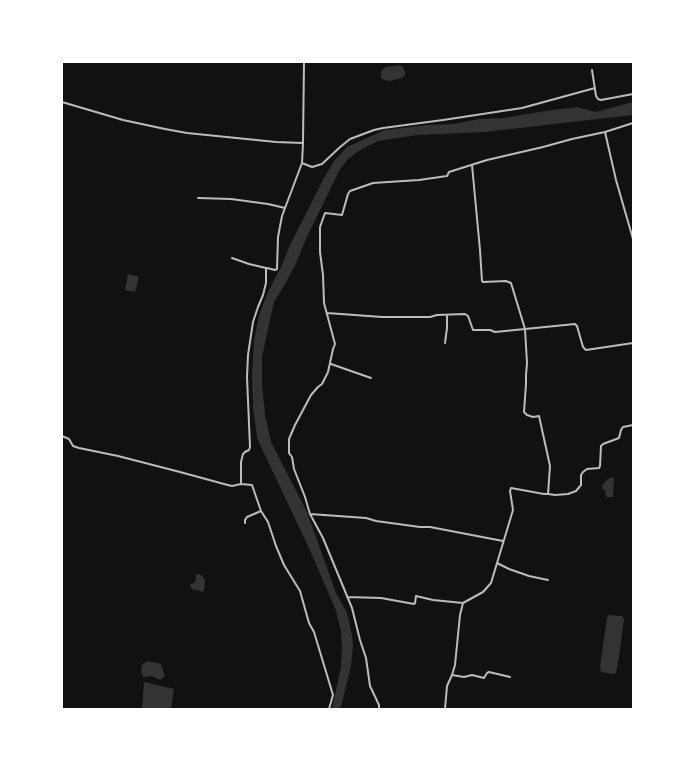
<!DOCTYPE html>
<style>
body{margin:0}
#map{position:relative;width:695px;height:771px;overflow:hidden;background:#111;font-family:"Golos Text",sans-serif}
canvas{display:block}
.frame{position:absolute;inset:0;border:63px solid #fff;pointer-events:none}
</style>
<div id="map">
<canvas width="695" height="771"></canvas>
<div class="frame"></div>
</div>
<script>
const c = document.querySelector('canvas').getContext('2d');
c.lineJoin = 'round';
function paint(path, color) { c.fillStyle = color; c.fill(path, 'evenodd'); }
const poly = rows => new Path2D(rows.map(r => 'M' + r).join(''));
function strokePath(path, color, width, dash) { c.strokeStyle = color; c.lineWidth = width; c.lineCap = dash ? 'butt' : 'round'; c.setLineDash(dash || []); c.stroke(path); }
const water = poly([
 [400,65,403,67,405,72,405,75,402,78,390,81,384,80,381,78,381,72,384,68,386,67],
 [633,102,633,115,485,132,417,135,378,141,360,150,348,159,339,171,306,239,297,261,287,281,274,302,262,357,262,383,265,414,271,442,307,512,336,593,347,613,352,635,353,646,351,666,343,699,340,709,332,709,341,667,342,645,341,631,336,611,313,557,257,438,253,407,252,373,254,341,259,315,268,292,282,265,290,245,323,180,334,161,347,147,369,137,385,130,428,125,454,124,479,119,503,118,552,110,578,107,595,112],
 [128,274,139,277,135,292,125,290],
 [614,477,613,497,606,497,605,490,602,489,602,485,608,479],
 [197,574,201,575,205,580,204,591,201,592,200,590,197,591,196,589,194,590,190,587,191,584,194,583,196,580,196,575],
 [609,615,622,616,624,619,619,657,616,673,613,674,601,672,600,666,607,618],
 [148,661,161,664,165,676,160,680,152,676,144,677,141,673,142,664],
 [144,682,174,689,171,709,142,709]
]);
const minor = poly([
 [592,70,596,96,598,99,601,100,633,94],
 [62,102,123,120,165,129,187,133,276,142,303,143],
 [605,132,616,180,633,239],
 [302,163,312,167,322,164,339,148,350,139,374,130,383,128,443,120,522,108,595,88],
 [198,198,231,199,268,204,285,208],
 [232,258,249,264,266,268,266,283,263,295,258,307,253,322,248,355,247,377,250,447,249,450,245,452,243,454,241,462,241,484,252,485,261,511,268,522,276,546,284,565,300,591,309,623,314,632,333,695,329,709],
 [267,268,275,270,277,269,278,237,282,216,302,163,303,143,304,62],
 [327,313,382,317,430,317,437,315,465,314,468,316,473,330,490,330,495,332,525,329,511,283,506,281,483,282,482,281,480,250,472,165],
 [445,343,447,328,447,315],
 [331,364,371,378],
 [62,436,69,439,73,446,79,448,118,456,180,472,224,484,232,486,241,484],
 [548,494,555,495,568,494,576,491,581,485,581,475,583,472,587,469,599,468,600,466,601,446,603,444,619,438,621,430,623,427,633,425],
 [310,514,366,518,376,521,420,527,430,527,503,541],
 [245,523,245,520,247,517,261,511],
 [497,563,509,569,529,576,548,580],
 [347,597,381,598,414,604,415,603,416,596,433,600,463,603,460,615,455,665,452,675,447,686,445,709],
 [463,603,483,592,491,583,513,510,510,491,511,488,544,494,548,494,550,466,539,416,533,417,527,415,524,412,526,384,526,375,527,363,525,329,575,324,577,326,583,347,586,350,633,343],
 [452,675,464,677,472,675,484,678,487,673,489,672,510,677],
 [379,709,379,705,370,686,366,658,360,640,352,608,323,538,310,514,305,497,294,469,292,457,289,453,289,439,295,425,311,395,318,387,322,384,328,372,333,349,335,344,324,303,323,275,320,252,320,227,325,213,342,215,348,194,350,191,373,183,419,180,447,176,449,172,487,160,543,147,572,139,605,132,633,123]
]);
paint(water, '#333');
strokePath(minor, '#bcbcbc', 2);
</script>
